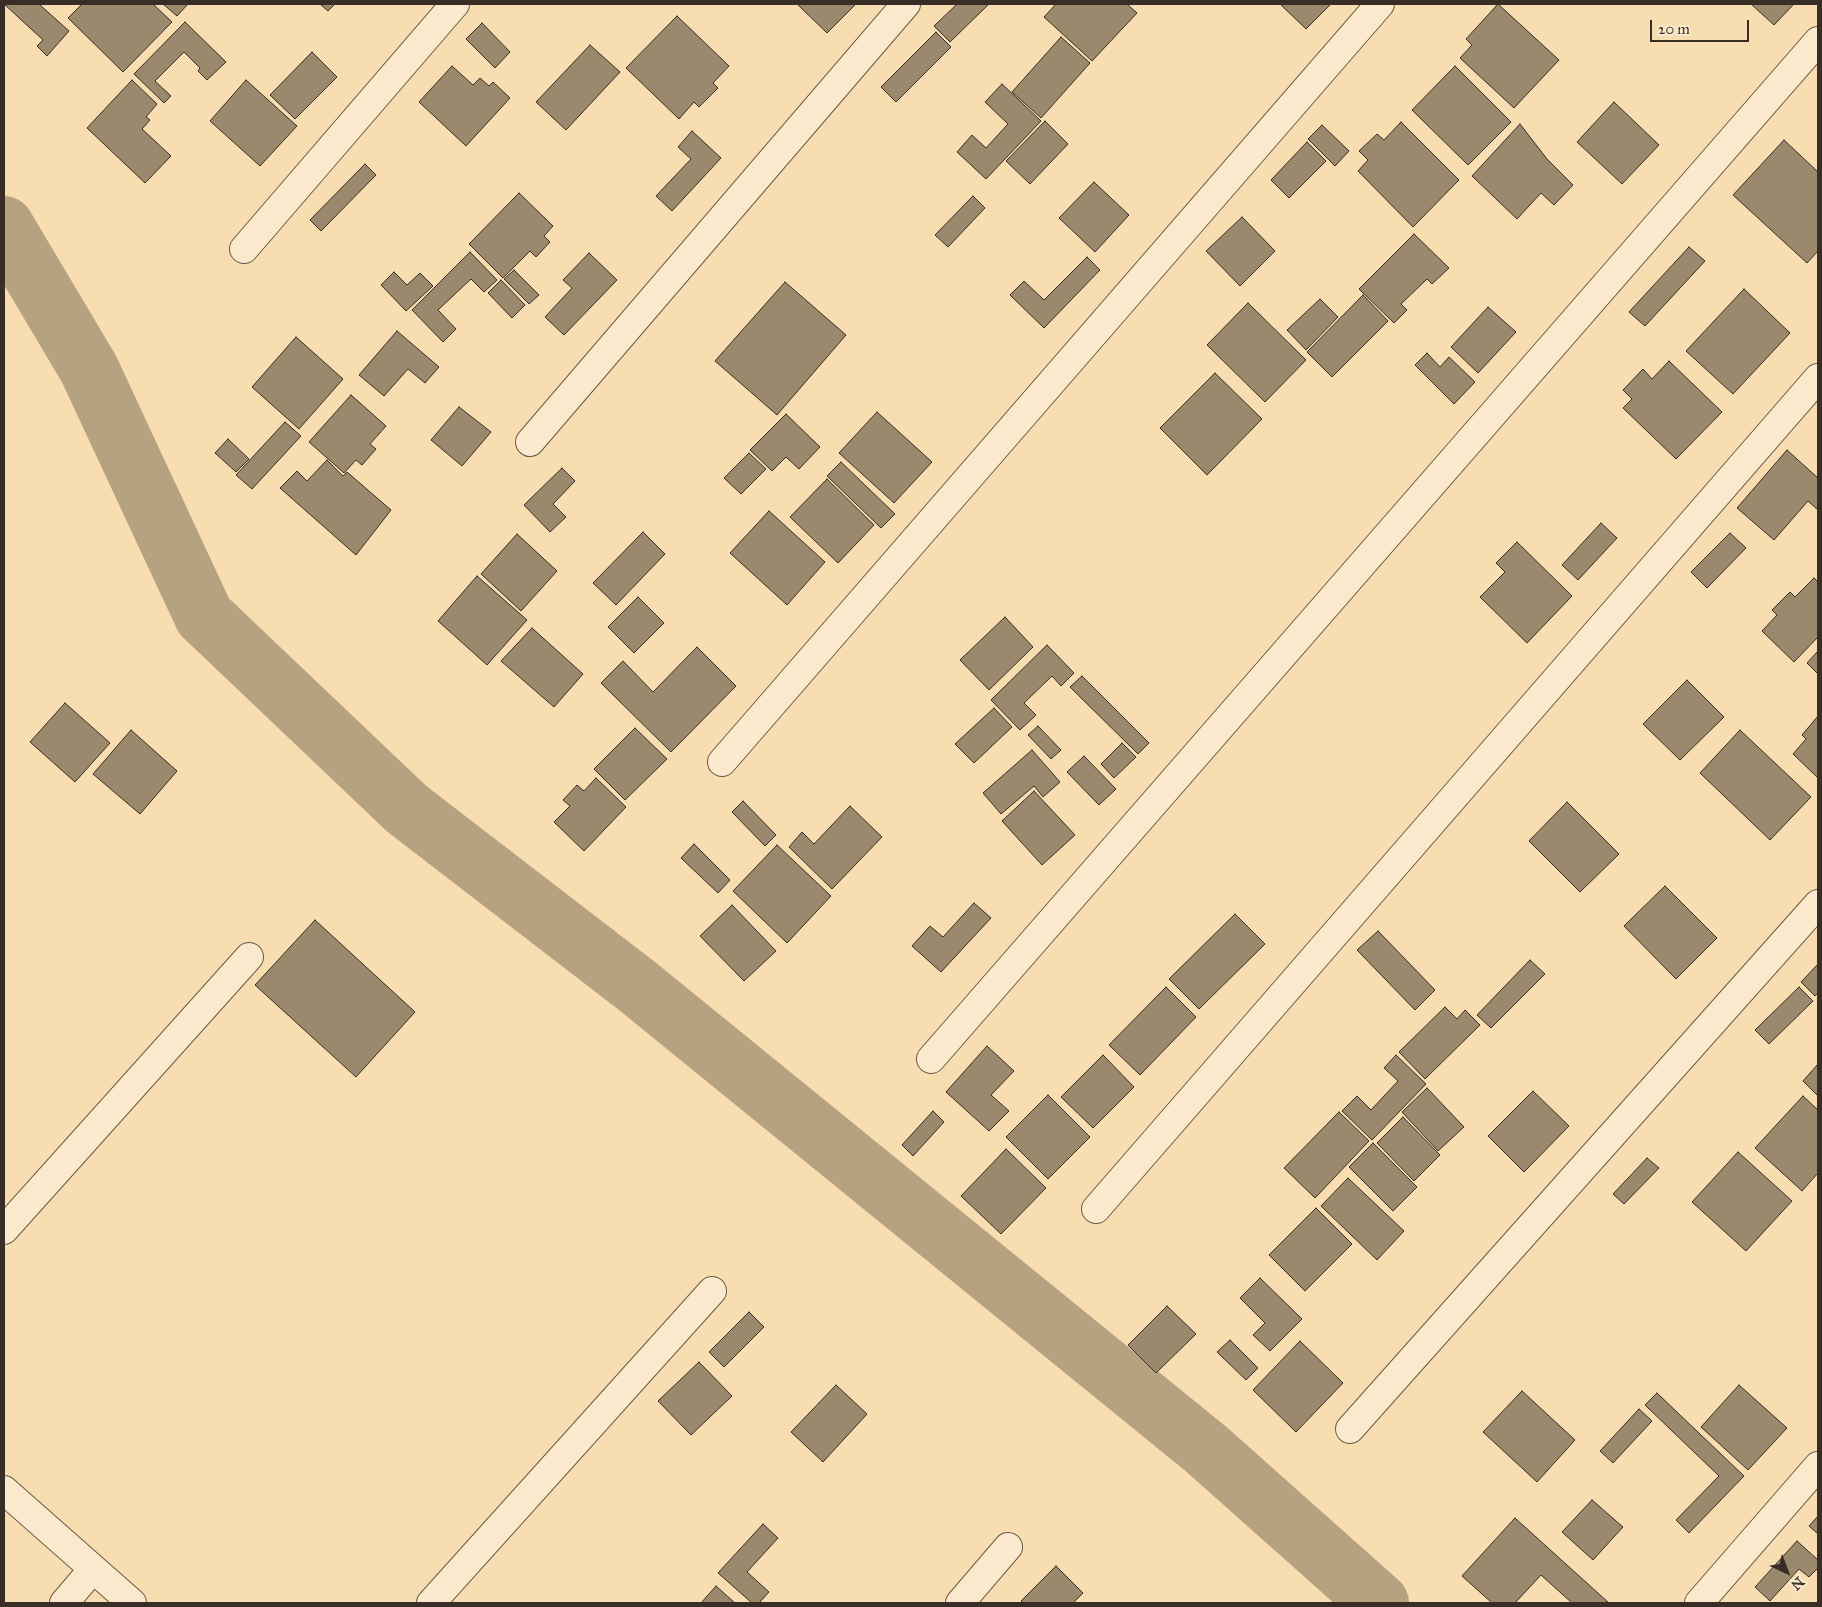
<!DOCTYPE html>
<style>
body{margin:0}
#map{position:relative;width:1822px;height:1607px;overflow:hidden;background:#f7ddb0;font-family:"IM FELL Great Primer",serif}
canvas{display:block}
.frame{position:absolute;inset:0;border:5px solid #382e25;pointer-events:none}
.north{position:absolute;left:1762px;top:1547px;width:50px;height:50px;-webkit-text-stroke:4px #fae9cc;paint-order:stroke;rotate:137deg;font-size:14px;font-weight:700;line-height:20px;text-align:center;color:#382e25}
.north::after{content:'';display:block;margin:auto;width:18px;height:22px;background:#382e25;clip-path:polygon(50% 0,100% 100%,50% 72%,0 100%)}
.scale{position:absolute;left:1650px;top:20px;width:99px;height:22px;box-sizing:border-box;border:2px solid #382e25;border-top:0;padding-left:6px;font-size:15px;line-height:18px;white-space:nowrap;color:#382e25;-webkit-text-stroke:4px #fae9cc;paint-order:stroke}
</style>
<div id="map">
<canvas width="1822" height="1607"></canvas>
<div class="frame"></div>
<div class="north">N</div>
<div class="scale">20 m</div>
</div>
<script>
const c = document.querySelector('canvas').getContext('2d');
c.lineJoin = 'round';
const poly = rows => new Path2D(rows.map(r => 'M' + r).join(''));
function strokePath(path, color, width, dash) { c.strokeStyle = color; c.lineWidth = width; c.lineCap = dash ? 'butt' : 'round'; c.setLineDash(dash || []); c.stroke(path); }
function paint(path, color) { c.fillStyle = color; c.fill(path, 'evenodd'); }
const river = poly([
 [4,226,89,369,204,616,407,809,637,986,1206,1449,1379,1603]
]);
const building = poly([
 [4,4,39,4,69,31,47,56,37,46,43,40,4,4],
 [82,4,153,4,172,22,123,72,68,18,82,4],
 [163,4,188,4,177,16,163,4],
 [320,4,335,4,328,11,320,4],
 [797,4,856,4,827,33,797,4],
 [957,4,989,4,950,42,934,26,957,4],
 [1056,4,1127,4,1137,13,1092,61,1044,17,1056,4],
 [1280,4,1331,4,1306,29,1280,4],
 [1498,4,1559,60,1514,108,1460,58,1472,45,1466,39,1498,4],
 [1751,4,1794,4,1774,25,1751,4],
 [677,16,729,66,713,83,718,88,699,107,694,102,679,119,626,68,677,16],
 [185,22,226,62,207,80,198,71,200,68,184,52,155,81,171,96,164,103,134,74,185,22],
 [482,23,510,52,495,68,466,39,482,23],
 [936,32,951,47,896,102,881,87,936,32],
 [1061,37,1090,63,1041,118,1012,92,1061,37],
 [590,45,620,72,566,130,536,102,590,45],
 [312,52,337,77,295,119,270,95,312,52],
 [452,66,473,85,480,78,489,86,493,82,510,98,466,146,419,102,452,66],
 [1455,66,1511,122,1468,165,1412,110,1455,66],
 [132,80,157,104,146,117,150,120,142,129,171,156,145,183,87,128,132,80],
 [246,80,297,126,260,166,210,121,246,80],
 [1002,84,1041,121,986,179,957,152,972,135,986,148,1008,124,985,102,1002,84],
 [1614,102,1659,145,1622,184,1577,142,1614,102],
 [1045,121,1068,144,1030,184,1006,161,1045,121],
 [1401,122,1459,180,1413,227,1358,171,1368,160,1359,151,1377,134,1384,140,1401,122],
 [1520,124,1547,159,1573,185,1554,205,1541,193,1517,219,1472,176,1520,124],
 [1322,125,1349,151,1335,166,1308,139,1322,125],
 [692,131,721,158,672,211,656,196,691,159,678,147,692,131],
 [1784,140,1818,172,1818,251,1807,263,1733,195,1784,140],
 [1307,142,1326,161,1289,198,1271,180,1307,142],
 [365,164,376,175,321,231,310,220,365,164],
 [1094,182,1129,215,1095,252,1059,218,1094,182],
 [519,193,553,226,544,236,550,242,536,257,530,251,503,278,469,244,519,193],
 [973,196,985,208,948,247,935,235,973,196],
 [1242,217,1275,251,1240,286,1206,251,1242,217],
 [1414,234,1449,268,1432,284,1427,279,1401,304,1407,310,1394,323,1359,289,1414,234],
 [1689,247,1705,261,1645,326,1629,312,1689,247],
 [470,252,497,280,484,292,471,279,438,310,456,329,443,342,412,310,470,252],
 [589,253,617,280,564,335,545,317,572,288,563,280,589,253],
 [1087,257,1100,270,1044,328,1010,295,1024,281,1044,300,1087,257],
 [514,270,539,295,529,304,504,279,514,270],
 [394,272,407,285,420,273,433,286,406,311,381,285,394,272],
 [501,280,525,305,512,318,488,293,501,280],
 [785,282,846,335,777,415,715,361,785,282],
 [1744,289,1790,333,1733,394,1686,351,1744,289],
 [1363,295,1388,321,1332,377,1307,352,1363,295],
 [1320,299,1338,317,1306,350,1287,330,1320,299],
 [1248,303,1306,360,1265,402,1207,345,1248,303],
 [1488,307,1516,332,1478,373,1451,347,1488,307],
 [397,331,439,367,425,383,408,369,384,396,359,375,397,331],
 [296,337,343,379,299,429,252,387,296,337],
 [1427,353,1440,367,1449,357,1475,382,1454,404,1415,365,1427,353],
 [1669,361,1722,412,1676,459,1623,408,1632,399,1623,390,1643,369,1652,379,1669,361],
 [1215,373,1262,419,1207,475,1160,428,1215,373],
 [351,395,386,426,370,444,376,449,362,465,356,460,344,473,309,442,351,395],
 [459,407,491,432,462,466,431,440,459,407],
 [877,412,932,462,894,503,839,453,877,412],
 [786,414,820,447,799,469,786,457,772,471,750,450,786,414],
 [285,422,301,436,252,489,236,475,285,422],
 [228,439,249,459,236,472,215,453,228,439],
 [1787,450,1818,478,1818,510,1808,501,1774,540,1737,508,1787,450],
 [749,453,766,469,741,494,724,478,749,453],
 [327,460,343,476,347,472,391,510,356,555,280,488,297,471,307,481,327,460],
 [841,462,895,514,881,528,827,476,841,462],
 [562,468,575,481,553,504,566,517,550,532,524,505,562,468],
 [827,479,874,525,838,563,790,517,827,479],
 [769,511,825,562,787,605,730,553,769,511],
 [1601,523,1617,538,1578,580,1562,565,1601,523],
 [643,532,665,554,616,605,593,583,643,532],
 [1730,533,1746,548,1707,588,1691,572,1730,533],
 [517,534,557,571,521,611,481,574,517,534],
 [1517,542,1572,596,1527,643,1480,597,1505,572,1496,563,1517,542],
 [477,576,527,620,487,665,438,621,477,576],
 [1814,578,1818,582,1818,637,1794,662,1762,631,1777,615,1772,610,1790,592,1795,597,1814,578],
 [638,597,664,623,634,653,608,627,638,597],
 [1005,617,1033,647,989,690,960,660,1005,617],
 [532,628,583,674,554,707,501,661,532,628],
 [1047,645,1074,673,1061,686,1052,676,1024,703,1036,715,1020,730,991,700,1047,645],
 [697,647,736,686,671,752,601,683,623,661,653,692,697,647],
 [1818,651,1818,674,1807,663,1818,651],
 [1082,676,1149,743,1138,754,1070,687,1082,676],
 [1687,680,1724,717,1680,760,1643,724,1687,680],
 [65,703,110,743,75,782,30,742,65,703],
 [994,708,1012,727,974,763,955,744,994,708],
 [1818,716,1818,778,1793,754,1806,739,1802,735,1818,716],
 [1038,726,1061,750,1051,759,1028,735,1038,726],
 [635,728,667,759,625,800,594,769,635,728],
 [131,730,177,771,140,814,93,774,131,730],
 [1740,730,1811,797,1770,840,1700,773,1740,730],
 [1122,743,1136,757,1114,778,1101,764,1122,743],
 [1032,750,1060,782,1043,797,1034,786,1001,814,983,793,1032,750],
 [1084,756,1116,789,1099,805,1067,772,1084,756],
 [596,778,626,807,584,851,554,822,570,806,563,800,577,785,584,791,596,778],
 [1034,791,1075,835,1042,865,1002,821,1034,791],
 [743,801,776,835,765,846,732,812,743,801],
 [1567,802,1619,854,1580,892,1529,841,1567,802],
 [850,806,882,837,832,889,789,847,802,832,814,844,850,806],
 [694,844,730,880,718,893,681,858,694,844],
 [777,845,831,896,787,943,733,891,777,845],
 [1665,886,1717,938,1676,979,1624,926,1665,886],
 [974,903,991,918,941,972,912,946,930,926,943,937,974,903],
 [732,905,776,951,744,981,700,936,732,905],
 [1235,914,1265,944,1199,1009,1169,979,1235,914],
 [315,920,415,1012,356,1077,255,985,315,920],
 [1378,931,1435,990,1415,1010,1357,950,1378,931],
 [1530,960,1545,974,1491,1028,1477,1015,1530,960],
 [1818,964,1818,993,1815,996,1801,982,1818,964],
 [1166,987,1196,1017,1140,1075,1109,1045,1166,987],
 [1799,987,1813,1001,1769,1044,1755,1030,1799,987],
 [1445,1007,1457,1019,1465,1010,1480,1025,1425,1079,1399,1052,1445,1007],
 [987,1046,1014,1071,991,1095,1009,1111,989,1131,946,1092,987,1046],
 [1103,1055,1134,1087,1093,1128,1061,1097,1103,1055],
 [1396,1055,1426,1084,1372,1140,1342,1111,1357,1096,1371,1110,1398,1081,1384,1068,1396,1055],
 [1818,1064,1818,1096,1803,1081,1818,1064],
 [1427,1088,1464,1127,1438,1151,1402,1112,1427,1088],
 [1533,1091,1569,1126,1524,1172,1488,1136,1533,1091],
 [1048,1095,1090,1137,1048,1179,1006,1137,1048,1095],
 [1803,1096,1818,1110,1818,1173,1802,1191,1755,1148,1803,1096],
 [933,1111,944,1122,913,1156,902,1145,933,1111],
 [1339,1112,1369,1141,1315,1198,1284,1168,1339,1112],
 [1403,1117,1440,1155,1414,1181,1377,1143,1403,1117],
 [1373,1143,1417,1187,1393,1211,1349,1167,1373,1143],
 [1006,1149,1046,1188,1001,1234,961,1196,1006,1149],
 [1738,1152,1792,1201,1746,1251,1692,1202,1738,1152],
 [1647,1158,1659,1168,1624,1204,1613,1194,1647,1158],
 [1348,1178,1404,1231,1377,1260,1321,1206,1348,1178],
 [1316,1208,1352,1244,1305,1291,1269,1255,1316,1208],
 [1260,1278,1302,1319,1270,1351,1253,1335,1265,1323,1240,1298,1260,1278],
 [1167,1306,1196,1334,1156,1373,1128,1345,1167,1306],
 [749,1312,764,1327,724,1367,709,1352,749,1312],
 [1230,1340,1258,1368,1246,1380,1217,1352,1230,1340],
 [1300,1341,1343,1383,1296,1432,1253,1390,1300,1341],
 [699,1362,732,1396,691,1435,658,1401,699,1362],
 [836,1385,867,1414,823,1462,791,1432,836,1385],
 [1739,1385,1787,1428,1748,1470,1701,1427,1739,1385],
 [1522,1391,1575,1440,1537,1482,1483,1432,1522,1391],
 [1657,1393,1744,1476,1689,1533,1676,1520,1719,1476,1645,1405,1657,1393],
 [1639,1409,1652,1421,1613,1463,1600,1451,1639,1409],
 [1592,1500,1623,1527,1593,1560,1562,1532,1592,1500],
 [1818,1516,1818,1534,1809,1526,1818,1516],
 [1515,1518,1609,1603,1572,1603,1541,1575,1515,1603,1492,1603,1462,1576,1515,1518],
 [763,1524,778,1538,747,1572,769,1592,759,1603,752,1603,718,1573,763,1524],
 [1797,1541,1818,1560,1818,1568,1809,1577,1799,1569,1770,1601,1755,1587,1797,1541],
 [1056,1566,1083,1593,1073,1603,1024,1603,1021,1601,1056,1566],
 [716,1586,735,1603,701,1603,716,1586]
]);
const minor = poly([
 [244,249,455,4],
 [530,442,906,4],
 [722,762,1380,4],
 [931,1059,1818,41],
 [1096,1209,1818,378],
 [4,1230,249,957],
 [1350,1429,1818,904],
 [4,1490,132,1603],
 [64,1603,93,1569],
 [431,1603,712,1291],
 [960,1603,1008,1547],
 [1699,1603,1818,1466]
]);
strokePath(river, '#b6a281', 60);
paint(building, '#9b896d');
strokePath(building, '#382e25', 1);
strokePath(minor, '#685a48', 30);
strokePath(minor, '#fae9cc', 28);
</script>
